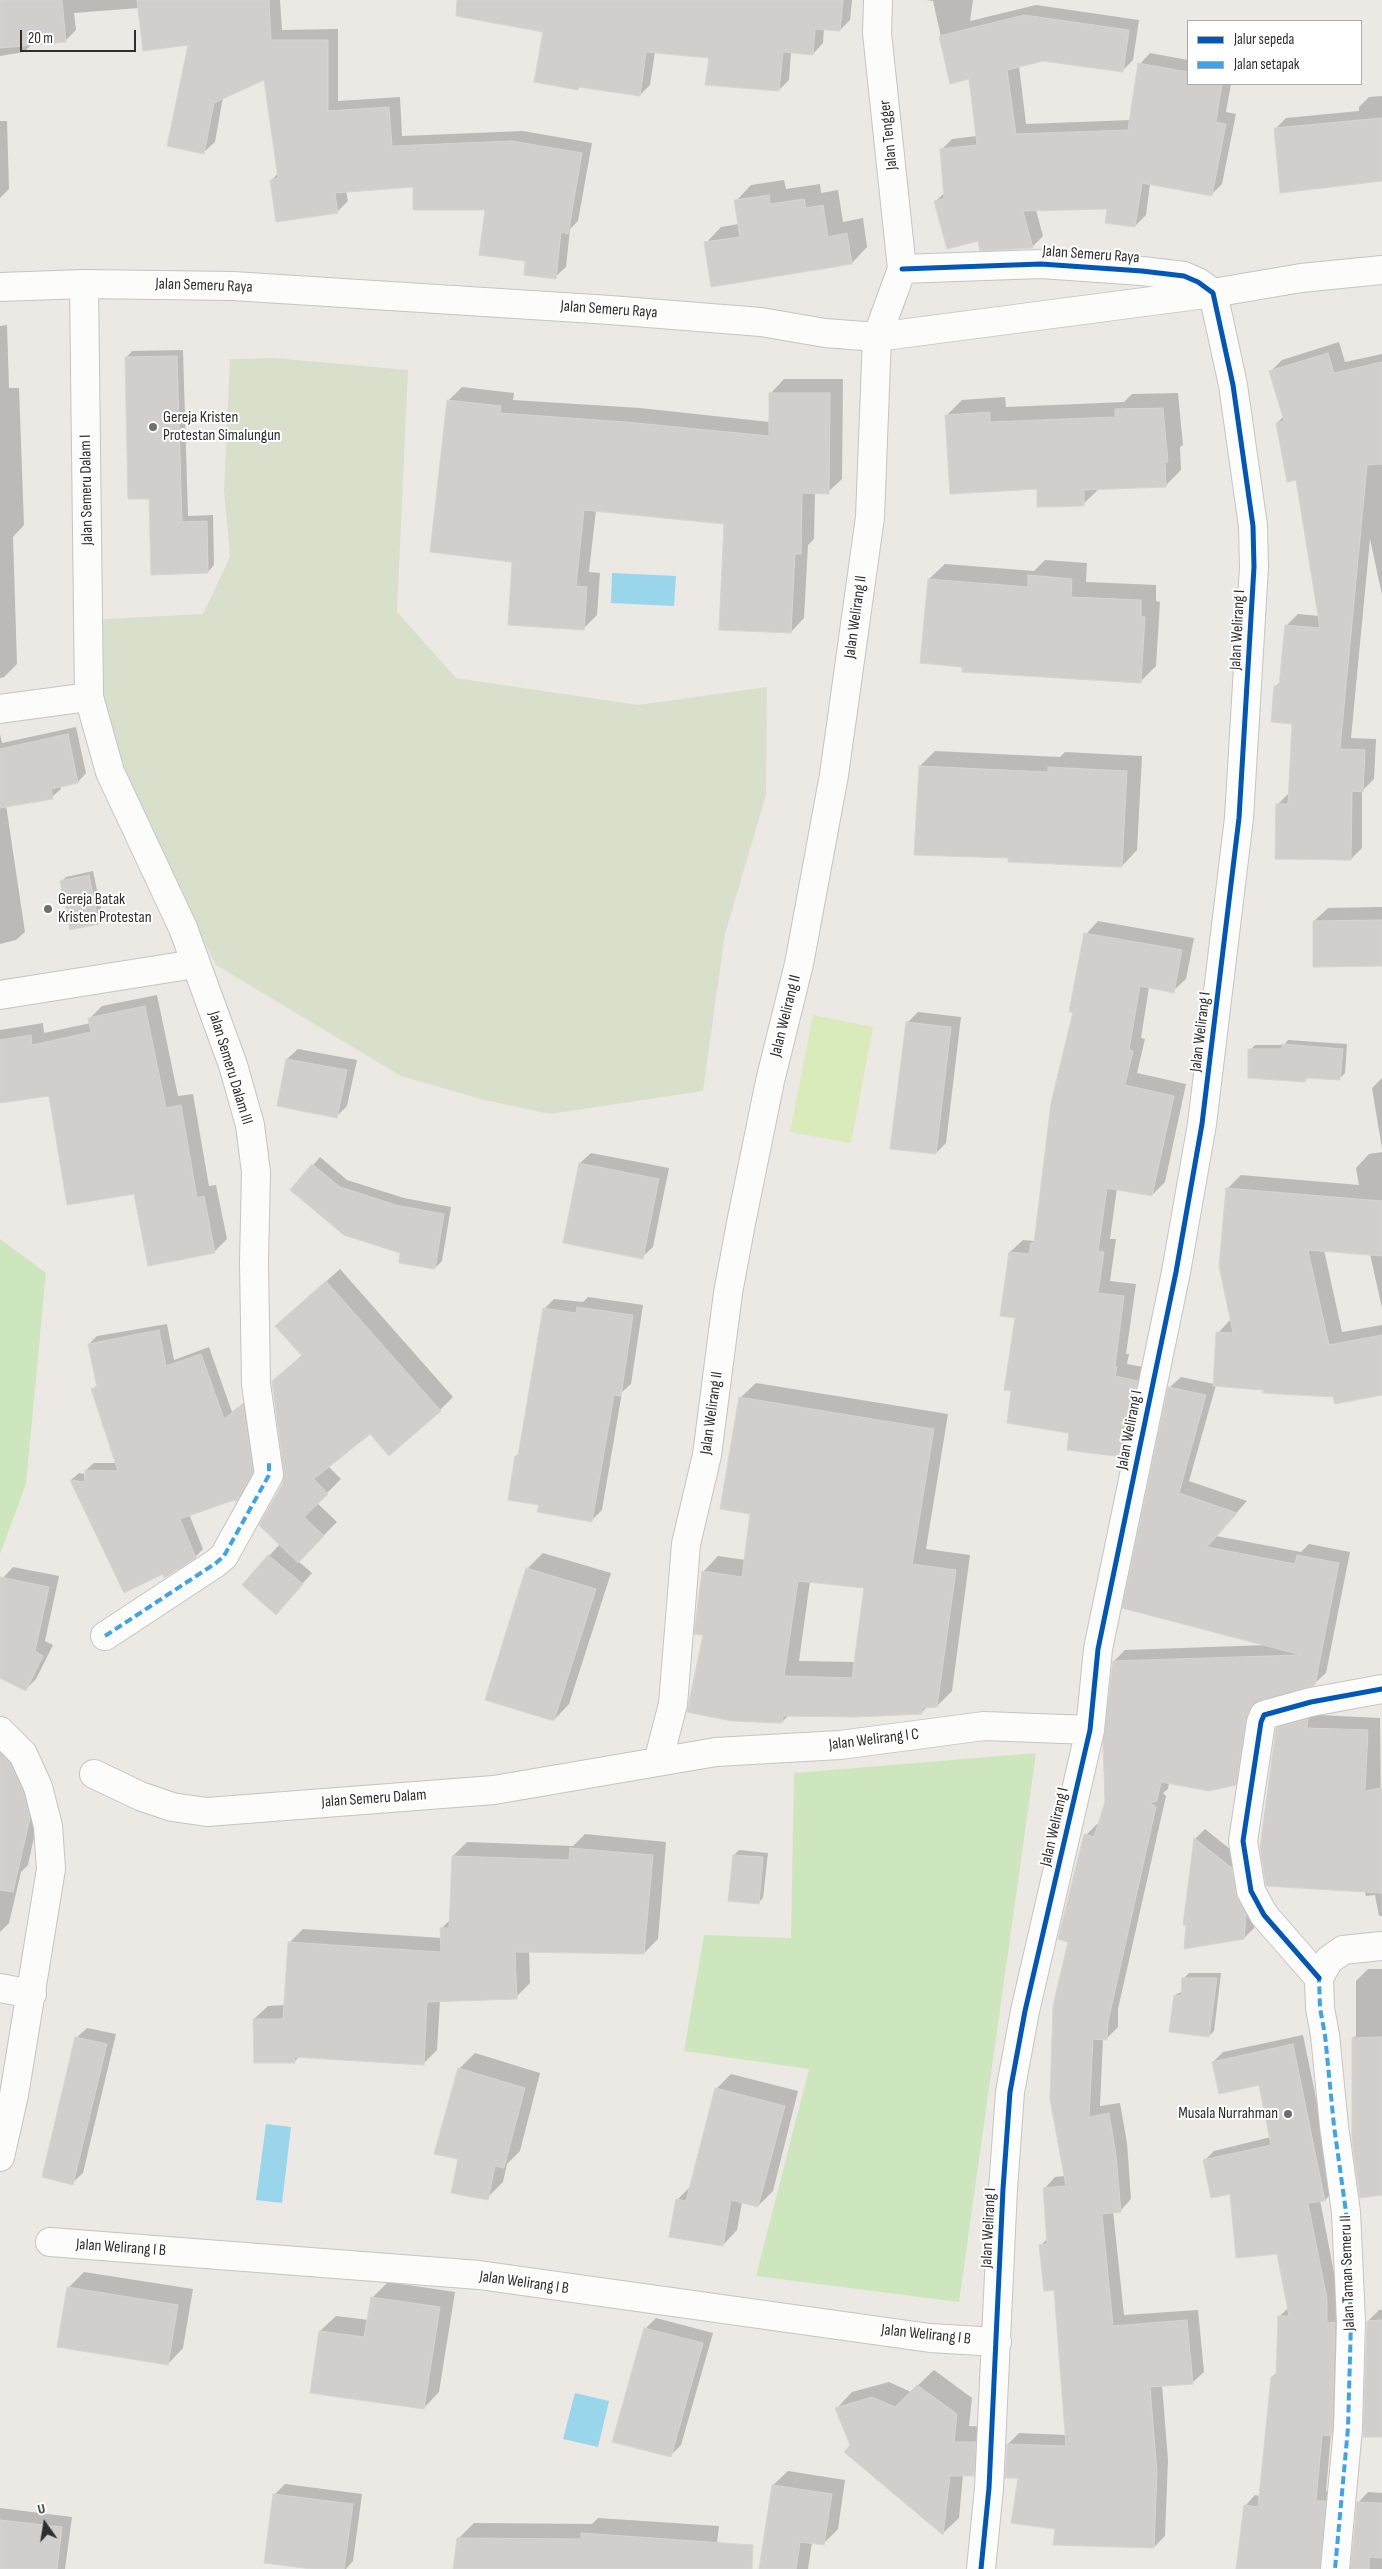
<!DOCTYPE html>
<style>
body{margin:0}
#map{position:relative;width:1382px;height:2569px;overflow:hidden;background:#ece8e4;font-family:"Sofia Sans Condensed",sans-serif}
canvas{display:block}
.legend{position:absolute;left:1187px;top:20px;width:175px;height:65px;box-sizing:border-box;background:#fff;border:1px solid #ababab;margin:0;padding:6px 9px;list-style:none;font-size:15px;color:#2e2e2e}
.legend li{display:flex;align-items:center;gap:10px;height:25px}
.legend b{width:25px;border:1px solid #ababab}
.north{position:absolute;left:20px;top:2499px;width:50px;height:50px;-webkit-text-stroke:4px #fff;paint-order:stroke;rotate:347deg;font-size:14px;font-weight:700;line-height:20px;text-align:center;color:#2e2e2e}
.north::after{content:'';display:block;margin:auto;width:18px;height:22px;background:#2e2e2e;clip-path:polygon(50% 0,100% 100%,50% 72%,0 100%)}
.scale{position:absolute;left:20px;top:30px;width:116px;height:22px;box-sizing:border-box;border:2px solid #2e2e2e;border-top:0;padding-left:6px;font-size:15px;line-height:18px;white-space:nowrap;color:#2e2e2e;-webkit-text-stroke:4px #fff;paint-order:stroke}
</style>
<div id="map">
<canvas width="1382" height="2569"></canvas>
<ul class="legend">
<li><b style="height:6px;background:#0057b8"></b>Jalur sepeda</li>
<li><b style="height:6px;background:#3ea3eb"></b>Jalan setapak</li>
</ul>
<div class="north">U</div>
<div class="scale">20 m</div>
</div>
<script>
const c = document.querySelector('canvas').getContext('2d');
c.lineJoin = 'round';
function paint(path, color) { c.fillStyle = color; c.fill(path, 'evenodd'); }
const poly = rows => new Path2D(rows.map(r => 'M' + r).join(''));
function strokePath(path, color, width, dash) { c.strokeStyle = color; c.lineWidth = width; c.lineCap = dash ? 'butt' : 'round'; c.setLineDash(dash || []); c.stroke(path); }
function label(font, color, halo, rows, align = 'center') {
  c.font = font + ' "Sofia Sans Condensed",sans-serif'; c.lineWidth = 4; c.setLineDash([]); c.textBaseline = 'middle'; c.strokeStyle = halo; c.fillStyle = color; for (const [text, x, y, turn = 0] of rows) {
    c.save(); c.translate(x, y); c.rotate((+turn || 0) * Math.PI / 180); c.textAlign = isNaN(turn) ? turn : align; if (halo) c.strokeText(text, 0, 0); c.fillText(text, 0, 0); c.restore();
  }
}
const green = poly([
 [0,1239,46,1273,26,1484,0,1554],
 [1036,1753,959,2302,756,2276,809,2069,684,2051,704,1935,791,1938,794,1773]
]);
const cemetery = poly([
 [274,358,408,370,397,612,456,678,638,705,767,687,766,795,725,934,703,1091,550,1114,484,1100,401,1076,216,965,141,821,104,733,87,620,203,614,230,557,224,490,230,359]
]);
const pitch = poly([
 [813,1015,873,1027,851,1143,790,1132]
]);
const water = poly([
 [612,573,676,576,674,606,611,603],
 [266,2124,291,2127,282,2203,256,2200],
 [575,2393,609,2401,598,2447,563,2439]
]);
const shadow = poly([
 [0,0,280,0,282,30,338,29,338,101,400,97,402,136,523,131,592,143,578,221,570,229,566,267,555,277,527,260,486,209,415,186,346,191,348,201,337,212,272,180,278,173,265,79,223,97,215,142,204,152,189,44,139,8,74,13,76,30,65,41,32,44,24,52,0,56],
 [498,0,852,0,850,20,840,30,824,29,823,43,813,54,791,52,789,80,779,90,710,57,655,52,650,85,640,95,580,86,578,89,544,31],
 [926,0,973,0,970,21,1036,5,1139,20,1133,60,1122,71,1043,60,1019,66,1026,124,1131,120,1140,64,1150,53,1188,60,1188,84,1231,84,1226,112,1236,114,1222,184,1211,195,1150,184,1146,215,1135,226,1108,208,1036,210,1043,236,1032,247,978,240,936,201,945,192,942,149,952,139,977,136,970,78,951,82,933,1],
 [1382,96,1382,180,1275,129,1286,118,1359,111,1359,107,1369,97],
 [0,121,7,121,9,189,0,198],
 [784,180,786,189,820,184,821,193,838,190,843,222,863,218,867,247,852,263,706,243,721,227,739,224,736,201,751,185],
 [7,325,9,388,19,388,24,525,13,537,17,664,4,677,0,678,0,326],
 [1339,342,1345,362,1382,354,1382,595,1370,539,1351,738,1376,739,1374,779,1362,791,1362,848,1351,859,1277,805,1289,793,1294,723,1276,686,1281,681,1286,626,1298,614,1319,616,1297,479,1277,423,1284,416,1271,371,1282,360],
 [183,350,188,516,213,515,214,565,208,572,150,498,126,358,132,351],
 [784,379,843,379,842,479,828,492,815,492,814,539,808,545,804,618,791,632,725,523,596,510,589,572,600,573,597,615,583,629,513,561,448,401,462,387,514,393,513,400,640,408,770,422,771,393],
 [1178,393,1183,445,1180,447,1181,470,1165,486,1099,489,1083,504,1038,488,946,416,962,400,1005,397,1006,407,1124,402,1132,394],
 [1045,560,1087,563,1086,582,1156,585,1156,601,1160,602,1156,666,1141,681,929,579,945,564,1034,571],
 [76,727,86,773,78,782,60,786,61,789,52,797,6,805,25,932,16,940,0,944,0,734,2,743],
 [935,751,1060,757,1065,752,1142,756,1137,850,1122,866,920,766],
 [93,871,103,918,98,923,61,882,66,877],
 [1382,907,1382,965,1314,921,1328,908],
 [1098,921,1194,938,1186,979,1173,991,1149,987,1141,1038,1145,1039,1137,1073,1186,1084,1165,1182,1152,1195,1117,1188,1110,1239,1116,1239,1110,1281,1136,1284,1126,1354,1129,1354,1127,1364,1149,1368,1134,1443,1121,1456,1070,1431,1013,1390,1017,1317,1010,1252,1023,1240,1034,1241,1075,1011,1086,934],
 [157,995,178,1096,193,1094,209,1186,216,1185,227,1239,214,1252,135,1192,50,1095,0,1102,0,1030,43,1023,44,1033,91,1023,90,1018,102,1006],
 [918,1012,961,1017,946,1143,936,1153,907,1023],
 [1288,1040,1347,1044,1345,1073,1340,1078,1309,1077,1305,1080,1250,1050,1255,1045,1284,1045],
 [298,1049,357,1060,347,1106,337,1116,278,1105,287,1059],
 [1382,1078,1382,1149,1372,1088],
 [1382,1152,1382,1308,1370,1254,1324,1250,1342,1332,1382,1325,1382,1390,1334,1396,1216,1385,1189,1481,1247,1501,1216,1536,1301,1552,1309,1544,1350,1552,1326,1673,1314,1684,1260,1700,1256,1707,1246,1773,1235,1784,1169,1782,1168,1789,1163,1793,1166,1796,1118,2009,1118,2027,1106,2039,1103,2039,1100,2106,1120,2103,1127,2143,1131,2199,1120,2211,1113,2211,1124,2315,1198,2310,1204,2372,1192,2383,1162,2385,1168,2460,1165,2536,1154,2547,1056,2528,1019,2477,1008,2444,1019,2433,1067,2435,1055,2288,1041,2245,1048,2238,1044,2189,1055,2177,1065,2176,1069,1941,1086,1835,1097,1824,1100,1825,1106,1802,1114,1661,1125,1650,1267,1645,1124,1607,1169,1388,1181,1377,1214,1384,1218,1333,1231,1319,1227,1189,1241,1175,1359,1185,1356,1168,1369,1154],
 [591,1153,669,1168,653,1247,642,1257,580,1163],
 [320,1157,347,1180,404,1198,451,1207,442,1261,435,1268,292,1190],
 [340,1269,453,1397,440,1410,370,1432,328,1466,341,1479,317,1503,337,1522,298,1561,312,1573,286,1602,243,1584,280,1544,286,1473,273,1381,302,1355,291,1313],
 [588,1297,643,1305,631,1384,622,1392,602,1510,592,1520,540,1504,516,1456,520,1452,544,1309,554,1299,583,1302],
 [167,1324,174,1360,209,1347,232,1412,250,1398,260,1463,243,1493,236,1501,234,1499,189,1514,203,1549,195,1557,124,1592,71,1480,79,1473,86,1474,86,1470,94,1463,117,1463,92,1390,97,1385,89,1344,97,1336],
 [756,1383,948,1414,926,1549,970,1555,952,1691,937,1706,927,1707,921,1713,789,1715,782,1722,704,1634,703,1572,718,1556,746,1560,752,1513,740,1398],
 [810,1581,866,1587,855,1662,799,1661],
 [543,1553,611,1573,569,1704,554,1720,527,1569],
 [13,1567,59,1576,45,1641,53,1645,36,1679,26,1689,0,1677,0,1590,3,1578],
 [1321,1707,1319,1715,1380,1718,1382,1916,1379,1916,1375,1895,1366,1896,1365,1891,1268,1886,1262,1848,1264,1817,1277,1728,1290,1715],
 [0,1729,41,1805,28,1865,21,1872,9,1923,0,1932],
 [1205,1829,1241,1858,1255,1904,1254,1928,1244,1938,1184,1924,1195,1839],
 [585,1834,666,1842,658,1939,644,1953,529,1951,530,1983,516,1997,440,2000,437,2050,423,2064,300,2056,294,2062,254,2019,268,2006,285,2005,290,1942,303,1929,442,1938,442,1928,450,1920,453,1856,467,1842,573,1846],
 [739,1850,768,1853,763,1898,758,1903,734,1855],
 [1368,1969,1382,1969,1382,2194,1353,2038,1356,2036,1356,1981],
 [1189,1973,1221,1973,1214,2031,1209,2036,1175,1995,1183,1991,1184,1978],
 [87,2028,116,2034,83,2173,72,2183,76,2038],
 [1303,2035,1335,2190,1325,2200,1320,2200,1337,2288,1337,2313,1345,2313,1341,2424,1331,2434,1326,2491,1335,2491,1334,2569,1237,2569,1245,2506,1255,2495,1260,2496,1272,2377,1278,2372,1279,2317,1289,2307,1278,2253,1204,2161,1214,2151,1271,2137,1260,2084,1213,2062,1223,2052],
 [475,2053,540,2073,520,2151,507,2164,503,2182,487,2198,459,2158,459,2069],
 [731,2074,798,2091,773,2191,758,2206,742,2202,737,2230,723,2245,677,2200,691,2186,716,2089],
 [84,2272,193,2289,183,2348,168,2364,68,2288],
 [388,2282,455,2292,439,2392,424,2408,311,2392,320,2331,336,2316,369,2320,372,2298],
 [1379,2310,1382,2310,1382,2436,1368,2321],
 [656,2318,713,2333,681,2445,671,2455,646,2328],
 [934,2370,972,2398,969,2426,991,2427,989,2460,973,2475,963,2475,959,2518,943,2533,846,2452,852,2446,837,2408,852,2392,889,2382,911,2392],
 [788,2471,845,2480,838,2529,823,2544,812,2542,808,2569,760,2569,773,2485],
 [285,2484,362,2494,353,2561,346,2569,322,2569,275,2494],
 [1368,2492,1382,2493,1382,2569,1350,2569,1358,2503],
 [0,2508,72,2517,65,2569,0,2569],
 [598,2518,719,2526,714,2569,454,2569,458,2539,474,2523,592,2524]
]);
const building = poly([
 [0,0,62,0,66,42,0,48,0,0],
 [137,0,269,0,271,40,328,40,328,111,389,107,392,146,512,141,582,153,568,234,561,232,556,279,524,275,525,261,479,255,485,210,413,210,413,187,335,193,338,213,276,222,270,180,278,178,264,80,214,103,204,154,167,146,188,45,143,51,137,0],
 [457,0,843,0,840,31,815,29,813,55,783,52,779,91,705,85,709,58,646,52,640,96,579,87,578,90,534,82,543,32,456,16,457,0],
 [1024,15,1129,30,1123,72,1043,61,1007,70,1016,134,1128,130,1138,63,1188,72,1188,84,1222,84,1216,122,1226,124,1212,196,1142,183,1135,227,1105,223,1107,209,1023,211,1033,248,980,251,978,241,947,249,934,201,944,199,940,149,977,145,969,79,950,84,939,36,1024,15],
 [1382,118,1382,181,1280,193,1274,128,1382,118],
 [769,195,770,204,804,199,806,208,823,205,828,237,847,233,852,264,711,287,704,242,740,237,734,200,769,195],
 [1328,353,1334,373,1382,362,1382,464,1367,465,1340,749,1365,750,1363,792,1352,791,1351,860,1275,859,1276,804,1288,804,1292,724,1271,722,1274,686,1279,686,1285,625,1320,628,1296,480,1287,482,1276,423,1284,421,1269,371,1328,353],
 [177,356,182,522,207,521,208,573,151,575,149,499,128,499,125,357,177,356],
 [769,393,830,393,829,494,802,493,801,554,795,554,791,633,719,630,724,524,584,510,576,586,587,587,584,630,508,625,512,562,430,552,447,400,501,406,500,413,626,422,769,436,769,393],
 [1163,408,1168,462,1165,462,1166,487,1084,490,1084,506,1037,507,1037,489,950,494,945,415,990,412,990,422,1115,417,1115,409,1163,408],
 [1028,575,1072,579,1071,597,1141,600,1141,616,1145,617,1141,683,962,672,962,667,920,663,928,579,1028,587,1028,575],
 [68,734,78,783,51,789,53,799,0,808,0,749,68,734],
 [919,766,1048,772,1048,767,1127,771,1122,867,1008,862,1008,858,914,855,919,766],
 [89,875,99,924,70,930,60,881,89,875],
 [1382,920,1382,966,1313,967,1313,921,1382,920],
 [1084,933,1182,950,1174,993,1140,986,1129,1050,1133,1051,1125,1085,1174,1096,1152,1196,1107,1188,1098,1251,1104,1252,1098,1293,1124,1296,1115,1366,1117,1367,1115,1376,1138,1381,1122,1457,1067,1450,1069,1433,1007,1423,1011,1391,1004,1390,1015,1318,1000,1316,1009,1252,1029,1254,1031,1243,1034,1243,1051,1103,1073,1012,1069,1012,1084,933],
 [145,1006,166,1108,181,1105,197,1198,204,1196,215,1253,148,1266,134,1194,67,1205,49,1096,0,1103,0,1040,31,1035,32,1045,91,1032,88,1018,145,1006],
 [906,1022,951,1027,936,1154,890,1149,906,1022],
 [1282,1044,1343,1049,1340,1080,1306,1078,1305,1082,1248,1078,1248,1049,1282,1049,1282,1044],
 [286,1059,347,1070,337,1118,277,1106,286,1059],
 [579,1163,659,1179,643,1259,563,1243,579,1163],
 [312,1164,340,1187,396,1205,444,1214,435,1269,399,1263,400,1253,344,1235,290,1190,312,1164],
 [1226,1188,1382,1201,1382,1256,1308,1250,1329,1345,1382,1335,1382,1395,1335,1404,1333,1397,1263,1393,1263,1390,1213,1386,1216,1332,1233,1333,1219,1266,1226,1188],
 [326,1281,441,1411,389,1456,370,1434,314,1479,328,1494,304,1517,324,1536,298,1563,259,1525,283,1483,284,1473,272,1381,302,1356,275,1326,326,1281],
 [577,1307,633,1315,621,1396,614,1395,592,1522,537,1512,539,1505,508,1500,515,1456,518,1456,543,1308,576,1313,577,1307],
 [159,1330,166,1366,201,1354,224,1419,243,1404,253,1472,236,1502,234,1500,180,1519,196,1558,164,1578,163,1574,124,1593,70,1480,84,1482,85,1470,118,1471,91,1389,97,1387,88,1344,159,1330],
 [1168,1387,1206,1395,1179,1493,1237,1513,1207,1547,1295,1564,1297,1555,1339,1563,1315,1685,1253,1704,1246,1719,1236,1785,1209,1791,1161,1782,1157,1801,1150,1803,1156,1807,1108,2022,1107,2040,1093,2039,1089,2117,1109,2113,1116,2155,1121,2212,1102,2214,1113,2326,1187,2320,1193,2384,1150,2387,1157,2472,1154,2548,1053,2545,1055,2529,1011,2523,1018,2478,1005,2478,1007,2444,1066,2446,1054,2290,1044,2291,1039,2245,1047,2244,1043,2188,1066,2186,1050,2099,1053,2006,1068,1942,1058,1939,1084,1834,1094,1837,1105,1802,1103,1743,1113,1661,1301,1655,1122,1608,1168,1387],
 [739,1397,934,1429,912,1564,956,1570,937,1707,922,1708,922,1714,855,1717,783,1716,782,1723,732,1721,687,1712,703,1635,694,1634,702,1571,742,1577,750,1514,720,1509,739,1397],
 [798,1581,864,1588,852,1678,784,1676,798,1581],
 [268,1555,303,1584,276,1615,242,1585,268,1555],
 [526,1568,596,1589,554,1721,485,1700,526,1568],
 [0,1577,49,1587,35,1651,43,1656,26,1691,0,1678,0,1577],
 [1308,1719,1307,1728,1368,1730,1365,1791,1382,1788,1382,1893,1266,1886,1260,1848,1276,1728,1308,1719],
 [0,1753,10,1763,23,1792,30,1818,13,1892,0,1890,0,1753],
 [1194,1838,1232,1868,1236,1894,1246,1915,1244,1939,1184,1949,1186,1925,1183,1925,1194,1838],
 [570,1848,653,1855,644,1954,515,1952,517,1999,427,2002,424,2065,294,2057,295,2063,254,2063,253,2019,283,2019,288,1942,441,1952,440,1928,449,1928,452,1856,569,1860,570,1848],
 [733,1855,763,1857,759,1904,728,1901,733,1855],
 [1182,1978,1217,1978,1209,2037,1169,2032,1174,1995,1181,1996,1182,1978],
 [75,2037,107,2044,73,2185,42,2177,75,2037],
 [1382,2037,1382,2195,1360,2198,1352,2141,1352,2038,1382,2037],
 [1293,2044,1325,2201,1308,2203,1327,2299,1327,2323,1335,2322,1332,2436,1322,2435,1316,2501,1326,2501,1320,2569,1236,2569,1244,2505,1258,2507,1271,2377,1276,2377,1278,2316,1289,2316,1277,2254,1236,2258,1230,2194,1211,2198,1203,2160,1271,2145,1259,2085,1219,2094,1212,2062,1293,2044],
 [458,2068,525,2088,504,2168,495,2166,488,2200,451,2193,458,2159,434,2154,458,2068],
 [715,2088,785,2106,758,2207,731,2200,723,2246,669,2237,676,2199,686,2201,715,2088],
 [67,2287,178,2305,168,2365,57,2347,67,2287],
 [371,2297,440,2307,424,2409,310,2393,319,2331,364,2337,371,2297],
 [1382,2320,1382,2437,1363,2437,1367,2321,1382,2320],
 [644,2328,703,2343,671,2457,612,2442,644,2328],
 [917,2385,957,2414,954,2442,976,2442,974,2476,950,2476,943,2535,844,2452,850,2445,835,2408,872,2397,895,2407,917,2385],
 [772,2485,832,2494,824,2545,800,2542,796,2569,759,2569,772,2485],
 [273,2494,353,2504,344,2569,312,2569,264,2563,273,2494],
 [1357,2502,1382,2503,1382,2558,1369,2557,1369,2569,1351,2569,1357,2502],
 [0,2520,62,2527,57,2569,0,2569,0,2520],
 [581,2533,753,2545,752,2569,453,2569,457,2538,581,2539,581,2533]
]);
const minor = poly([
 [902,269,1041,264,1142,271,1184,276,1198,282,1213,293,1233,385,1253,526,1254,567,1239,818,1202,1124,1176,1272,1098,1649,1090,1730,1025,2011,1010,2092,1003,2189,989,2488,981,2569],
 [84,284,89,697,110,772,183,928,233,1065,250,1125,256,1172,254,1262,256,1384,269,1475,224,1556,216,1563,105,1636],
 [0,709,89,697],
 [0,995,195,964],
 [0,1731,23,1754,38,1787,48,1826,51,1869,14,2095,0,2157],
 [658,1762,673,1704,686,1544,707,1455,728,1293,741,1223,770,1081,799,964,834,775,870,517,877,337,902,269,877,33,878,0],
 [94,1774,140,1796,172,1807,207,1812,494,1790,716,1752,840,1745,984,1726,1090,1730],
 [1319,1978,1320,2008,1325,2035,1334,2126,1346,2212,1351,2322,1348,2428,1335,2569],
 [1319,1978,1264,1915,1251,1891,1243,1841,1261,1722,1264,1715,1311,1702,1382,1689],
 [1319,1978,1329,1960,1343,1950,1382,1946],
 [0,1988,32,1994],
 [50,2242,479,2275,930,2338,997,2342]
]);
const tertiary = poly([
 [0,287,84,284,233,286,610,310,761,322,825,333,877,337,1213,293,1301,278,1382,270]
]);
const quiet = poly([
 [105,1636,216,1563,224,1556,269,1475,269,1462],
 [1317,1975,1319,1978,1320,2008,1325,2035,1334,2126,1346,2212,1351,2322,1348,2428,1335,2569]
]);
const cycleway = poly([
 [902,269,1041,264,1142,271,1184,276,1198,282,1213,293,1233,385,1253,526,1254,567,1239,818,1202,1124,1176,1272,1098,1649,1090,1730,1025,2011,1010,2092,1003,2189,989,2488,981,2569],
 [1319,1978,1264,1915,1251,1891,1243,1841,1261,1722,1264,1715,1311,1702,1382,1689]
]);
const markers = [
 [153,427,5,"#706f6e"],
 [48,909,5,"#706f6e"],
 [1288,2114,5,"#706f6e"]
];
const streetNames = [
 ["Jalan Tengger",889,135,-96],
 ["Jalan Semeru Raya",1091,255,4],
 ["Jalan Semeru Raya",204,286,2],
 ["Jalan Semeru Raya",609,310,4],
 ["Jalan Semeru Dalam I",87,490,-91],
 ["Jalan Welirang II",856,617,-82],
 ["Jalan Welirang I",1238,630,-87],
 ["Jalan Welirang II",786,1016,-76],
 ["Jalan Welirang I",1201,1032,-83],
 ["Jalan Semeru Dalam III",230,1068,73],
 ["Jalan Welirang II",712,1413,-82],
 ["Jalan Welirang I",1130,1430,-79],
 ["Jalan Welirang I C",874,1740,-7],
 ["Jalan Semeru Dalam",374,1799,-4],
 ["Jalan Welirang I",1055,1827,-77],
 ["Jalan Welirang I",989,2228,-87],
 ["Jalan Welirang I B",121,2248,4],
 ["Jalan Taman Semeru II",1348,2273,-92],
 ["Jalan Welirang I B",524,2283,8],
 ["Jalan Welirang I B",926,2335,6]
];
const poiNames = [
 ["Gereja Kristen",163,418],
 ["Protestan Simalungun",163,436],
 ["Gereja Batak",58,900],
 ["Kristen Protestan",58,918],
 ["Musala Nurrahman",1278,2114,"right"]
];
paint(green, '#cee6be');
paint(cemetery, '#d8e0cc');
paint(pitch, '#d9eabb');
paint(water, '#99d6ec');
paint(shadow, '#0003');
paint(building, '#d1cecb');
strokePath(building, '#d7d4d0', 1);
strokePath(minor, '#c5c4c5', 30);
strokePath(tertiary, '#c5c4c5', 30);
strokePath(minor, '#fcfcfb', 28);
strokePath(tertiary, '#fcfcfb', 28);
strokePath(quiet, '#3ea3eb', 4, [8, 4]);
strokePath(cycleway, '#0057b8', 5);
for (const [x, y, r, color] of markers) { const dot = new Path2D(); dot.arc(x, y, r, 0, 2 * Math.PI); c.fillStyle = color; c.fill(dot); strokePath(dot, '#fff', 2); }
label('16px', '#2e2e2e', '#fff', streetNames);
label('16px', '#2e2e2e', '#fff', poiNames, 'left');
</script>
